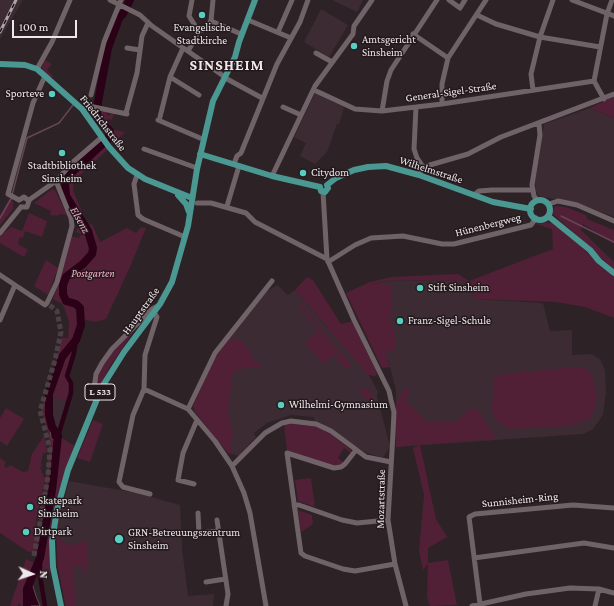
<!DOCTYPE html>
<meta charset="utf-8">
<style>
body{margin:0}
#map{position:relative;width:614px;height:606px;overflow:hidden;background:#2d2226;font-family:"Crimson Pro",serif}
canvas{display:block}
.north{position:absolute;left:12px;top:554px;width:40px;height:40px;-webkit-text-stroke:3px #23191c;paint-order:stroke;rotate:93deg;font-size:11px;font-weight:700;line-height:16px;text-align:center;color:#efe8ea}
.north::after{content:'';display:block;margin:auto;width:14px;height:18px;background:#efe8ea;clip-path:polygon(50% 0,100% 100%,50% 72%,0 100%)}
.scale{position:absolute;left:12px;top:20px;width:65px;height:18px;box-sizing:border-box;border:2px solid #efe8ea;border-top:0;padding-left:5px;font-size:12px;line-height:14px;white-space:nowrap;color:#efe8ea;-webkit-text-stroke:3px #23191c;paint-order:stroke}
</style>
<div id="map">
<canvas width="614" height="606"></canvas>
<div class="north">N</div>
<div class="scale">100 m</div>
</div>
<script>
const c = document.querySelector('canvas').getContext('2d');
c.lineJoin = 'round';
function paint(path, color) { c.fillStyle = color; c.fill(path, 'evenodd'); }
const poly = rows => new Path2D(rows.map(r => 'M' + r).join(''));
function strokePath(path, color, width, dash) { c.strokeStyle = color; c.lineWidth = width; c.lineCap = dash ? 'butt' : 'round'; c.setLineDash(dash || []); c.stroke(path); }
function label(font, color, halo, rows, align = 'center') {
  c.font = font + ' "Crimson Pro",serif'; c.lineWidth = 3; c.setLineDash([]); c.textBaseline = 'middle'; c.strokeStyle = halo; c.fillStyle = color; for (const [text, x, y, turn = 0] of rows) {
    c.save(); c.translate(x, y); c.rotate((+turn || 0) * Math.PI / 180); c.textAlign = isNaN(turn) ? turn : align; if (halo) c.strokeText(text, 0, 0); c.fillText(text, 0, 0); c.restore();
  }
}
const built = poly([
 [0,0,23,0,0,39],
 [332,0,363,0,357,12],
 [321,9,348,25,329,57,304,42],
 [315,93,344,107,339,124,337,124,327,152,315,164,300,156,306,143,294,137],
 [590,108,614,118,614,217,577,203,538,196,536,190,535,183,544,124],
 [391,280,469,281,475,299,543,303,550,331,572,330,572,355,591,354,600,359,605,370,606,393,603,415,593,429,583,434,396,447,396,390,389,363,371,323,371,285],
 [277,285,288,295,295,290,370,377,378,392,377,397,390,446,383,458,367,453,315,423,314,417,291,415,267,423,254,433,256,437,239,456,228,453,195,412,193,406,225,343,266,292],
 [49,394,70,402,58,436,52,427,49,415],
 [69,481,137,493,180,505,182,548,188,596,214,594,213,606,66,606,58,568,56,530]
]);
const green = poly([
 [45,60,52,64,47,70,53,76,51,78,43,71,42,67],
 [614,97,614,118,590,108,607,100],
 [90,110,95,110,98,122,107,132,107,136,93,118,94,116,91,116],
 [100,111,107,112,107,115,110,115,112,112,114,113,112,120,108,119,107,123,110,124,110,127,115,130,125,132,113,144,111,140,113,133,101,118],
 [102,143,107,150,74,181,73,190,86,222,80,224,77,223,66,202,60,185,69,171,96,146],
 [52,189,55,190,67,215,60,214,58,216,55,215,54,216,50,215,51,211,34,203],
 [9,199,13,202,13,209,0,225,0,215],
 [555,206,566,207,586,215,587,219,614,230,614,244,583,224,581,230,614,262,614,270,553,214,552,211],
 [29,213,47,221,42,237,25,231,23,238,20,237,18,244,28,250,24,257,0,243,0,236,11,227,22,231],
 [538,222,552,223,572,236,600,266,614,276,614,318,585,307,556,302,475,299,469,281,391,280,374,284,390,285,392,288,392,315,390,316,392,327,394,329,396,349,385,353,390,367,382,368,346,293,370,282,391,277,458,274,469,281,553,249,552,229,536,224],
 [92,224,100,242,127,228,136,233,141,227,146,228,130,267,106,319,95,322,83,319,82,328,76,339,75,353,68,378,72,383,70,402,49,395,50,430,54,441,56,443,58,436,75,446,56,500,51,523,49,538,51,572,41,575,42,551,33,553,27,551,0,533,0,458,6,462,4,466,7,468,10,465,23,472,28,471,32,454,44,436,47,450,46,453,43,453,41,463,42,466,40,467,45,479,36,520,35,544,46,479,49,450,49,437,41,409,62,338,68,338,69,322,64,307,61,303,53,299,57,288,71,236,79,238,80,235,82,236,82,234,76,232,78,228],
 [46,260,58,268,48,295,34,286],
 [307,277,313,280,341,324,352,321,377,373,376,376,368,375,295,290],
 [300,303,352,365,350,367,345,369,336,358,340,355,298,305],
 [318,331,337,353,323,364,305,343],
 [132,334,110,366,97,392,95,389,98,374,111,354,128,335],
 [234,338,243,342,252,354,251,360,256,361,261,367,244,368,235,371,232,376,228,411,233,439,230,440,232,454,228,453,195,412,193,406,212,363,225,343],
 [574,367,586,368,593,379,597,394,595,408,589,419,570,426,509,429,496,420,491,406,494,391,494,377,503,374],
 [361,388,369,390,373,396,369,401,361,394],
 [405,388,410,391,406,400,425,421,457,421,469,409,476,410,480,412,496,439,420,445,436,519,447,537,428,548,428,563,448,560,457,605,430,606,427,597,428,564,423,570,419,551,424,495,413,448,420,445,396,447,396,403],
 [6,408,24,419,7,446,0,441,0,418],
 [93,420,103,424,90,462,77,458],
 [292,423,310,424,329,433,351,450,351,453,344,448,338,458,345,463,341,466,331,466,287,450,284,425],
 [311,478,315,507,298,501,295,480],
 [298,510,312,515,313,524,303,531,301,531],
 [56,530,59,539,67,544,74,545,85,540,87,544,88,572,84,573,83,565,73,566,76,606,66,606,58,568],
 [26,559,34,563,22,592,27,592,27,606,21,606,19,603,18,606,10,606]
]);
const water = poly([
 [49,415,52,427,58,436,56,442,51,438,49,415],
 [31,580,36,596,40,606,27,606,27,589,31,580]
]);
const stream = poly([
 [97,90,100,89],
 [561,216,614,242],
 [0,218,11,199,27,138,59,123,73,105]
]);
const canal = poly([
 [58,436,71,393,71,383,67,376,74,353,76,340],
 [40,558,40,576,45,606]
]);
const river = poly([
 [27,606,27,589,40,558,52,490,58,436,52,427,49,415,49,394,62,357,76,340,81,325,80,308,76,304,66,301,63,294,63,285,66,277,83,264,92,254,93,248,88,231,66,196,65,183,70,174,109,138,110,131,99,120,97,115,98,102,108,48,119,18,123,14,130,0]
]);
const minorTunnel = poly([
 [34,556,48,476,50,449,40,411,55,360,61,332,57,311,47,303]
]);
const minor = poly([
 [110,0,140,15,152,26,222,75],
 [192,0,189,16,199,32],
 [449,0,460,8,465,0],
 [572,0,614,16],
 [477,15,496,24,540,37,600,47],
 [248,20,291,38],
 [211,21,241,34],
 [278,32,292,0],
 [413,34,448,58],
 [127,48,140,50],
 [188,51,199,32,207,27,211,21,213,0],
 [316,53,332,62],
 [37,69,52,42,70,0],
 [170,77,199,95],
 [227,79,262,98],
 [594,81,607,14,612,0],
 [594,81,604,99],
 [314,90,355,109,382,111,442,104,594,81],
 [533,90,531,74,540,37,553,0],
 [91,95,104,42,121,0],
 [442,104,442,84,448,58,486,0],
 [283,107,301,115],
 [416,107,414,149,417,158,423,167],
 [82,109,89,106,127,114],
 [382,111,387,81,391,70,437,0],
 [126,113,137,73,142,36,148,23],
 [160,117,170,77,183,48],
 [158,120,200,138],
 [144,149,197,168],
 [234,164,237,156,241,153,277,64,300,22,308,0],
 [137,175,134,184,138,215,143,219,185,237],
 [419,175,423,167,468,154,501,137,614,94],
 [272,176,315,86,353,34,354,26,372,0],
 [323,192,327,259,354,320,389,391,391,400,394,412,393,433,388,520,395,564,406,606],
 [474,195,479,191,492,190,532,190],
 [19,200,8,194,33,103,45,76],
 [19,200,24,197,29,201,27,207,21,207],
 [29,200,56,181,72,163,102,137],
 [537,200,534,196,532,185,540,135,539,124],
 [197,203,211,203,246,213,255,222,327,259],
 [549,204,558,201,577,205,614,221],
 [227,206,239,166],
 [0,233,21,207],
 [328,262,355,245,371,238,403,236,442,244,454,244,531,225,536,218],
 [0,275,45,305,47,303,57,282,72,226,71,218,56,181],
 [0,320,15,285],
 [144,389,188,409,215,441,232,466,244,493,250,513,266,606],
 [97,397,94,389,96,374,102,363,112,349,152,309,158,306],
 [188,409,215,353,272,281],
 [356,450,345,464,341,467,334,468,287,453,301,553,305,556,343,569,355,571,395,564],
 [232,466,265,433,282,423,291,421,316,424,331,431,366,457,391,462],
 [194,484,178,480,183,453,197,420],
 [150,494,123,487,119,482,133,415,144,389,145,355,157,317,154,312],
 [294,505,299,505,342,520,357,523,388,520],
 [198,513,199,533,218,531],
 [217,520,228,594,226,606],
 [474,558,584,543,614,548],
 [206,582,225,579],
 [480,604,469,517,475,514,573,505,614,508],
 [472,606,526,594,570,588,599,589,614,593],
 [595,606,599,589]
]);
const major = poly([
 [0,64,25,65,37,69,82,109,109,147,128,168,145,179,192,198],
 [200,154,272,176,320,187],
 [327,185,336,178,354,170,368,167,386,166,419,175,493,202,531,209],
 [320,187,321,191,325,192,328,188,327,185],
 [178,195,186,204,189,212],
 '530 210a10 10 0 1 1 20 0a10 10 0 1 1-20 0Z',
 [548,216,590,250,599,261,614,273],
 [61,606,53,567,52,541,57,510,68,470,102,387,124,352,160,304,172,282,188,226,197,169,213,101,235,57,239,42,255,0]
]);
const rail = poly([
 [0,32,16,0]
]);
const markers = [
 [202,15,4,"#58cec1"],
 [354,46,4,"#58cec1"],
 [52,94,4,"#58cec1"],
 [62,153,4,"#58cec1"],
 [303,173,4,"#58cec1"],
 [420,288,4,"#58cec1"],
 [400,321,4,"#58cec1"],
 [281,405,4,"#58cec1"],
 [30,507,4,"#58cec1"],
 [26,532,4,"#58cec1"],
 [119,539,5,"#58cec1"]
];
const shields = [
 [100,392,30]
];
const shieldNames = [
 ["L 533",100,392]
];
const poiNames = [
 ["Evangelische",202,28,"center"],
 ["Stadtkirche",202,41,"center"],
 ["Amtsgericht",362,40],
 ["Sinsheim",362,53],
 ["Sporteve",44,94,"right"],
 ["Stadtbibliothek",62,166,"center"],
 ["Sinsheim",62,179,"center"],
 ["Citydom",311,173],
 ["Stift Sinsheim",428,288],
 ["Franz-Sigel-Schule",408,321],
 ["Wilhelmi-Gymnasium",289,405],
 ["Skatepark",38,501],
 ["Sinsheim",38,514],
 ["Dirtpark",34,532],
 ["GRN-Betreuungszentrum",128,533],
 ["Sinsheim",128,546]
];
const streetNames = [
 ["General-Sigel-Straße",451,92,-8],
 ["Friedrichstraße",103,123,52],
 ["Wilhelmstraße",431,170,18],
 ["Hünenbergweg",488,225,-14],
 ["Hauptstraße",141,311,-54],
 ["Mozartstraße",381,499,-89],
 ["Sunnisheim-Ring",520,500,-6]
];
const parkNames = [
 ["Postgarten",93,274]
];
const waterNames = [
 ["Elsenz",80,220,60]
];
const districtNames = [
 ["SINSHEIM",227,65]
];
paint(built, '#3c2b32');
paint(green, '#512036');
paint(water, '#2a0116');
strokePath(water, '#654656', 1);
strokePath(stream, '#654656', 1.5);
strokePath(canal, '#2a0116', 4.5);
strokePath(river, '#2a0116', 8);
strokePath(minorTunnel, '#4a4043', 5, [5, 2.5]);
strokePath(minor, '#706368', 5);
strokePath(major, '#4b9791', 6);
strokePath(rail, '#aba3a6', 3);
strokePath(rail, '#23191c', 1.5, [4.5]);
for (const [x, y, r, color] of markers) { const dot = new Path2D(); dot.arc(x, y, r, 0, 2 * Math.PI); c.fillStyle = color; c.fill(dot); strokePath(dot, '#23191c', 1.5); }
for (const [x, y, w] of shields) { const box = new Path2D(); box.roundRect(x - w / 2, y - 8, w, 16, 3); c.fillStyle = '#23191c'; c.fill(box); strokePath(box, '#efe8ea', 1); }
label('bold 10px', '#efe8ea', null, shieldNames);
label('11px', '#efe8ea', '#23191c', poiNames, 'left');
label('11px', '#efe8ea', '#23191c', streetNames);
label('italic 11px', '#fab1ce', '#23191c', parkNames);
label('italic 12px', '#f5acc9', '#23191c', waterNames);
c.letterSpacing = '1px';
label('bold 15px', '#efe8ea', '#23191c', districtNames);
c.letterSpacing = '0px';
</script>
